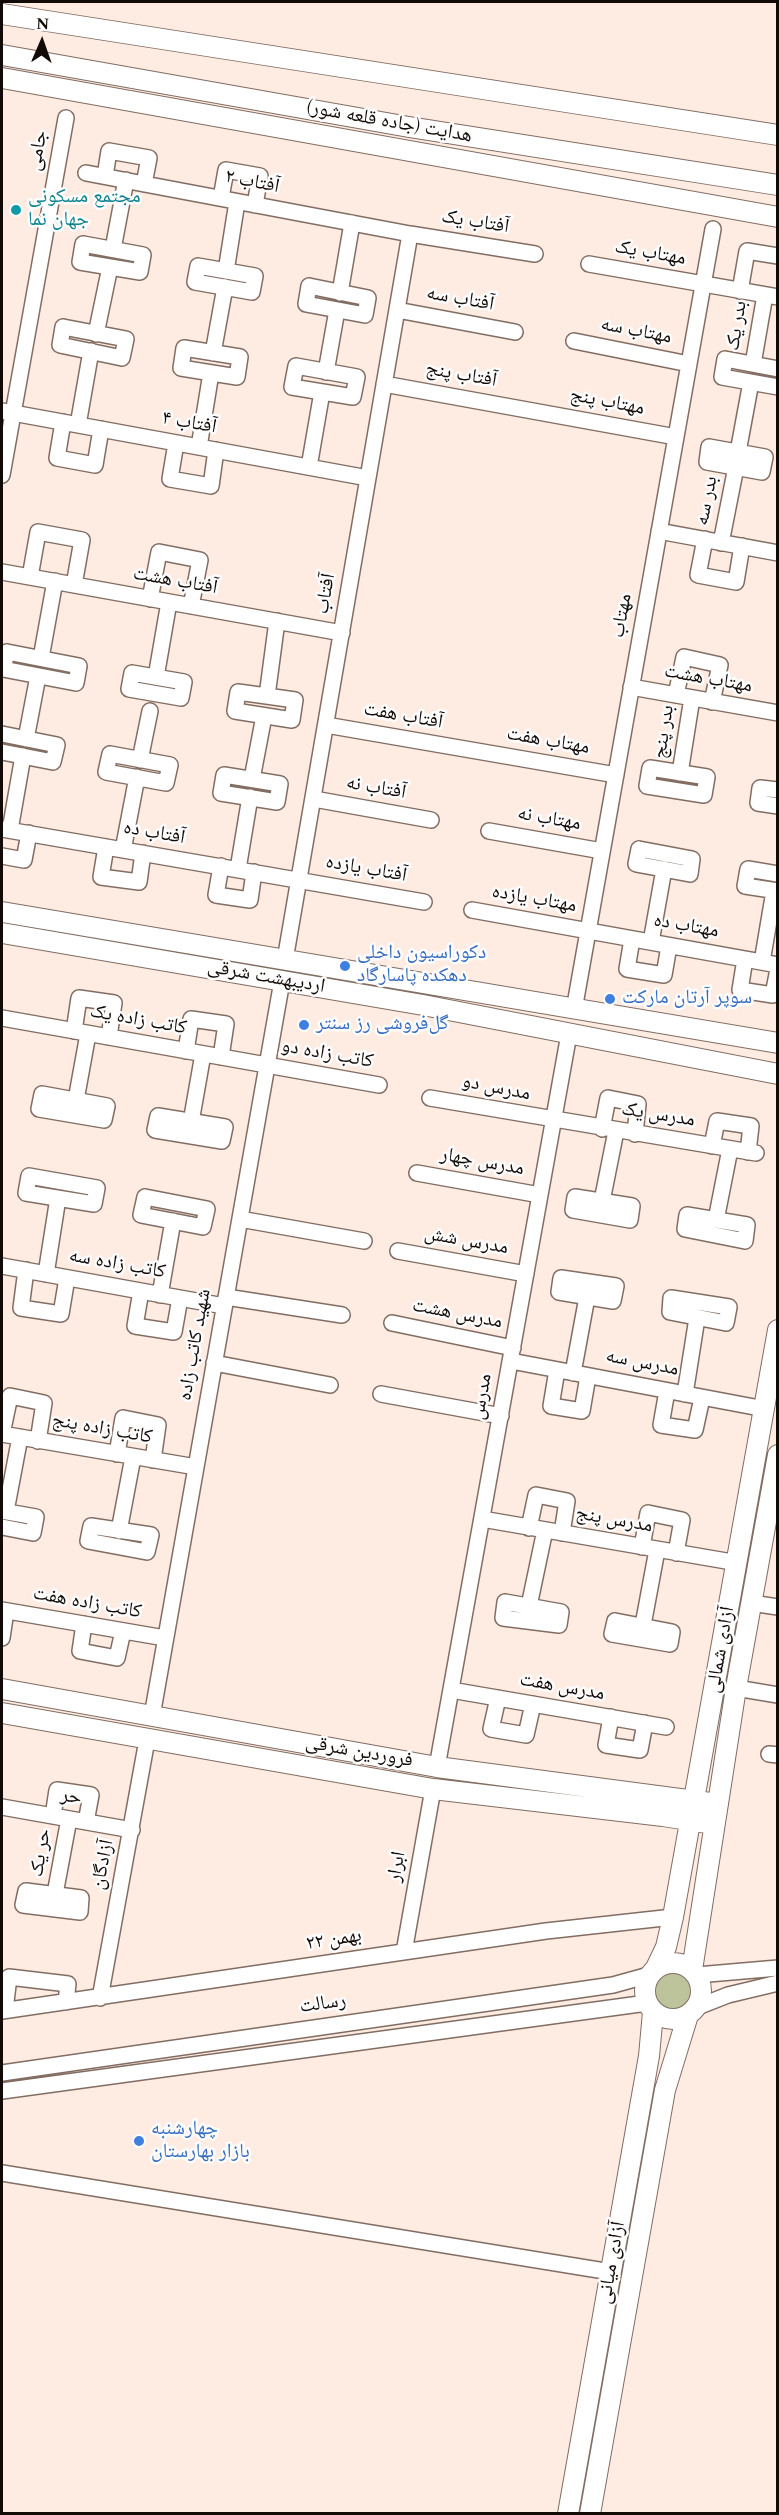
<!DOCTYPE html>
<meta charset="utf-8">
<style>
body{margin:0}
#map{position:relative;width:779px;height:2515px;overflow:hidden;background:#feebe2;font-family:Spectral,serif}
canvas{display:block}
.frame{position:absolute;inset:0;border:3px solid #120a07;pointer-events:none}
.north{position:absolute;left:12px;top:12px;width:60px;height:60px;-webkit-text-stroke:4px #fdfdfd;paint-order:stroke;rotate:2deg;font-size:16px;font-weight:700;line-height:24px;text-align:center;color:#120a07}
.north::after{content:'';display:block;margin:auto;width:21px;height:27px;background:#120a07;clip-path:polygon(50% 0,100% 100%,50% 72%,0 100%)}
</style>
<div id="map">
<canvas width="779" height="2515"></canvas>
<div class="frame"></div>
<div class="north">N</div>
</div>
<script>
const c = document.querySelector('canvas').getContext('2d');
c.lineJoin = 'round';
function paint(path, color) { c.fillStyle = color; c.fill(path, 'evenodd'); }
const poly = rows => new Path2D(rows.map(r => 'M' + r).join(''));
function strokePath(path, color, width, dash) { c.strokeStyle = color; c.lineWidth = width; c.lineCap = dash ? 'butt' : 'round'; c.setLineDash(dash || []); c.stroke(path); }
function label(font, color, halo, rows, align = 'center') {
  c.font = font + ' Spectral,"Noto Naskh Arabic",serif'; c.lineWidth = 5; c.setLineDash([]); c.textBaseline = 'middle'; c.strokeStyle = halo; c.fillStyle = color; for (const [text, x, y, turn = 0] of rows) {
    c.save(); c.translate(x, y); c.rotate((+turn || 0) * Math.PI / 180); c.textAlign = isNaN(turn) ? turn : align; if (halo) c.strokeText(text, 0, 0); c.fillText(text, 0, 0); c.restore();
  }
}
const green = poly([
 '650 1990a22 22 0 1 1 44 0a22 22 0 1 1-44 0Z'
]);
const minor = poly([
 [86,173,410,234,535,254],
 [105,176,109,151,149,158,144,184],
 [221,198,226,170,260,176,255,205],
 [83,244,143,255,140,272,80,262,83,244],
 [113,249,126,180],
 [589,264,778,297],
 [198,266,255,276,252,292,195,282,198,266],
 [226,271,237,202],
 [309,286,368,298,365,315,306,304,309,286],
 [740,291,747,251,778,256],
 [340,293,352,223],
 [397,310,515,332],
 [63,327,126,339,122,358,60,345,63,327],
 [96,334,110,267],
 [574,341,689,364],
 [184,348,240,357,237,377,181,368,184,348],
 [213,353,225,287],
 [753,364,765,295],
 [296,366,357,377,353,397,292,387,296,366],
 [778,369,725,359,722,377,778,387],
 [326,372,337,310],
 [384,384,676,437],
 [2,411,368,478],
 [63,422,57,458,95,465,101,429],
 [78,425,91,351],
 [176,443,170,479,211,486,216,450],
 [199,447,211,373],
 [709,447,765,457,762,472,707,462,709,447],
 [738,452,751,382],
 [309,467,322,392],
 [2,475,66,118],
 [659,531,778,553],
 [705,539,698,575,736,582,742,546],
 [721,543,736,467],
 [2,572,342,633],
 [30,577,38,532,82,540,74,585],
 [150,599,159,552,200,560,191,606],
 [7,652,79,666,76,683,3,669,7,652],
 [41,658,55,581],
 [132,673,184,682,181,698,129,689,132,673],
 [156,677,169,602],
 [631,687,778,713],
 [238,692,295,700,292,720,235,711,238,692],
 [676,695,684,657,720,665,712,702],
 [267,696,277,621],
 [326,725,616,775],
 [2,734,57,745,53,762,2,752],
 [26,739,38,676],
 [110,754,170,765,166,783,106,772,110,754],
 [140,760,150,711],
 [650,768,707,777,704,795,647,786,650,768],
 [680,773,692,698],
 [224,775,280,784,277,802,221,793,224,775],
 [252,779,264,716],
 [778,790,760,788,758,803,778,806],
 [314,799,431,820],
 [2,829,424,902],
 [10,830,23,756],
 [489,831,602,851],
 [106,847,101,877,139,882,143,853],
 [639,849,692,859,690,874,636,864,639,849],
 [123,850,137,777],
 [2,856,24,860,29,833],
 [221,866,216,895,250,900,254,872],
 [238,869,250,797],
 [778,874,748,869,745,886,778,891],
 [472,910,778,965],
 [632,939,627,969,664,975,669,946],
 [651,942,664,869],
 [745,959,740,990,773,995,778,969],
 [285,960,410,234],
 [762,962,774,891],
 [574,1010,713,229],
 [2,1018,379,1085],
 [74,1031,79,998,114,1003,109,1037],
 [186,1051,191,1019,226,1024,221,1057],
 [42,1094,107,1106,104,1120,39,1109,42,1094],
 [430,1098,756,1153],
 [76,1100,88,1034],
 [158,1116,225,1127,222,1141,155,1130,158,1116],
 [191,1122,203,1054],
 [602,1129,608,1098,638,1104,635,1134],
 [712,1146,717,1121,751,1126,748,1152],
 [417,1173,540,1195],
 [29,1176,97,1188,94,1204,26,1193,29,1176],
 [145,1197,207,1209,203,1227,141,1215,145,1197],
 [575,1197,632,1206,630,1220,573,1210,575,1197],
 [602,1201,616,1131],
 [687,1215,747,1225,745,1241,685,1229,687,1215],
 [240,1219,364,1241],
 [716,1220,730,1149],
 [398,1251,526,1274],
 [2,1266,224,1306],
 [26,1270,21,1308,61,1314,67,1278],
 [46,1274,58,1198],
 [561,1278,616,1286,613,1301,559,1292,561,1278],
 [141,1291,135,1326,174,1332,180,1298],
 [160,1295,173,1221],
 [226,1297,342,1315],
 [671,1298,729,1307,726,1323,670,1312,671,1298],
 [392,1323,513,1348],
 [511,1361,765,1409],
 [214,1363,330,1385],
 [557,1370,551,1406,582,1411,588,1376],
 [573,1373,587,1297],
 [667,1391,661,1425,695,1430,702,1398],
 [381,1394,501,1416],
 [685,1394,697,1318],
 [2,1434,196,1467],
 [2,1434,10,1396,44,1403,38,1441],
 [117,1454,123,1418,158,1425,153,1460],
 [2,1511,36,1517,33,1533,2,1527],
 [6,1511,20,1437],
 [482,1519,738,1563],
 [91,1526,151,1535,147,1552,88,1541,91,1526],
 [529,1528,536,1495,567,1501,562,1533],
 [119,1531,133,1457],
 [642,1547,648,1513,682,1520,676,1553],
 [505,1602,561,1612,559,1625,503,1618,505,1602],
 [751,1603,778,1607],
 [529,1606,545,1530],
 [2,1610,165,1638],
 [615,1621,672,1632,670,1644,612,1634,615,1621],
 [84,1624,80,1651,117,1658,123,1631],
 [643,1625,657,1550],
 [2,1638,6,1611],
 [736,1688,778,1695],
 [451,1690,666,1727],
 [498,1698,491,1729,526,1735,533,1704],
 [152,1716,282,981],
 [611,1717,606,1745,640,1750,645,1723],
 [769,1754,778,1755],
 [437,1767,569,1034],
 [2,1807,132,1830],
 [53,1816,57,1790,91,1795,86,1822],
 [26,1891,81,1898,80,1912,23,1905,26,1891],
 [55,1894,69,1819],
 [404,1952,433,1789],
 [697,1975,778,1968],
 [100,1998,147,1740],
 [695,2008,728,1995,778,1983],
 [5,2010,9,1977,68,1984,66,2002],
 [2,2011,546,1931,673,1917],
 [2,2073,613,1985,649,1975],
 [2,2091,647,2003],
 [2,2173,611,2272]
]);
const major = poly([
 [2,14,778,135],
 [2,55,409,127,778,185],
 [2,78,778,217],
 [2,912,778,1043],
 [2,933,423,1005,778,1074],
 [2,1689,437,1767,718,1804],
 [2,1713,433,1789,663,1816,714,1824],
 '645 1991a28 28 0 1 1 56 0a28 28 0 1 1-56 0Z',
 [656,1968,666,1947,673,1917,778,1330],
 [692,1970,736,1688,778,1455],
 [568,2514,649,2056,653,2012],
 [590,2514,665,2090,688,2015]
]);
const markers = [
 [16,210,6,"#0f9aa8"],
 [345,966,6,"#3f7fe0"],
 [610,999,6,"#3f7fe0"],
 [304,1025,6,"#3f7fe0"],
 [139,2141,6,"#3f7fe0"]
];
const streetNames = [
 ["هدایت (جاده قلعه شور)",389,123,10],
 ["جامی",39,151,-80],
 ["آفتاب ۲",252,183,11],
 ["آفتاب یک",475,223,9],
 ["مهتاب یک",650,254,10],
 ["آفتاب سه",460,300,10],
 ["بدر یک",738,326,-81],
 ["مهتاب سه",636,332,11],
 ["آفتاب پنج",461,376,10],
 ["مهتاب پنج",607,403,11],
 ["آفتاب ۴",189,424,10],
 ["بدر سه",708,501,-79],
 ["آفتاب هشت",175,582,10],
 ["آفتاب",327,594,-80],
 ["مهتاب",623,616,-80],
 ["مهتاب هشت",708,680,10],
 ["آفتاب هفت",403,717,10],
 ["بدر پنج",665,732,-81],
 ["مهتاب هفت",548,742,10],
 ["آفتاب نه",376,789,10],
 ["مهتاب نه",549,820,10],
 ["آفتاب ده",154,834,10],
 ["آفتاب یازده",366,870,10],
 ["مهتاب یازده",534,900,10],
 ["مهتاب ده",686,927,10],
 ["اردیبهشت شرقی",266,978,10],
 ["کاتب زاده یک",138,1021,10],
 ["کاتب زاده دو",327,1055,10],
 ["مدرس دو",496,1089,11],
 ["مدرس یک",658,1116,9],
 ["مدرس چهار",482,1163,10],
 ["مدرس شش",466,1242,10],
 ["کاتب زاده سه",117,1265,10],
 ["مدرس هشت",457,1315,11],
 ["شهید کاتب زاده",196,1345,-80],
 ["مدرس سه",642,1364,11],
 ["مدرس",483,1397,-80],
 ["کاتب زاده پنج",102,1430,10],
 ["مدرس پنج",614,1521,10],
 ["کاتب زاده هفت",87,1604,10],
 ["آزادی شمالی",722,1650,-80],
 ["مدرس هفت",562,1688,10],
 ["فروردین شرقی",359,1753,10],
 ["حر",71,1798,10],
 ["حر یک",42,1853,-80],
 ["آزادگان",104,1865,-79],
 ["ابرار",398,1867,-80],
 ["۲۲ بهمن",334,1941,-9],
 ["رسالت",323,2005,-8],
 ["آزادی میانی",613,2263,-80]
];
const cultureNames = [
 ["مجتمع مسکونی",28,198],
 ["جهان نما",28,221]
];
const shopNames = [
 ["دکوراسیون داخلی",357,954],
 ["دهکده پاسارگاد",357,977],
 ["سوپر آرتان مارکت",622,999],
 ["گل‌فروشی رز سنتر",316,1025],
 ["چهارشنبه",151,2130],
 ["بازار بهارستان",151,2153]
];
paint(green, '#bdc49c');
strokePath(minor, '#826d63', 18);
strokePath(major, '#826d63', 22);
strokePath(minor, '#fff', 15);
strokePath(major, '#fff', 20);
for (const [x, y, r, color] of markers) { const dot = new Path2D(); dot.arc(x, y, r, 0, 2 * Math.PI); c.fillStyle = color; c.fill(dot); strokePath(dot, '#fdfdfd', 2); }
label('20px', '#120a07', '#fdfdfd', streetNames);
label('20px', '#0d838f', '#fdfdfd', cultureNames, 'left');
label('20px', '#366cbe', '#fdfdfd', shopNames, 'left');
</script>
